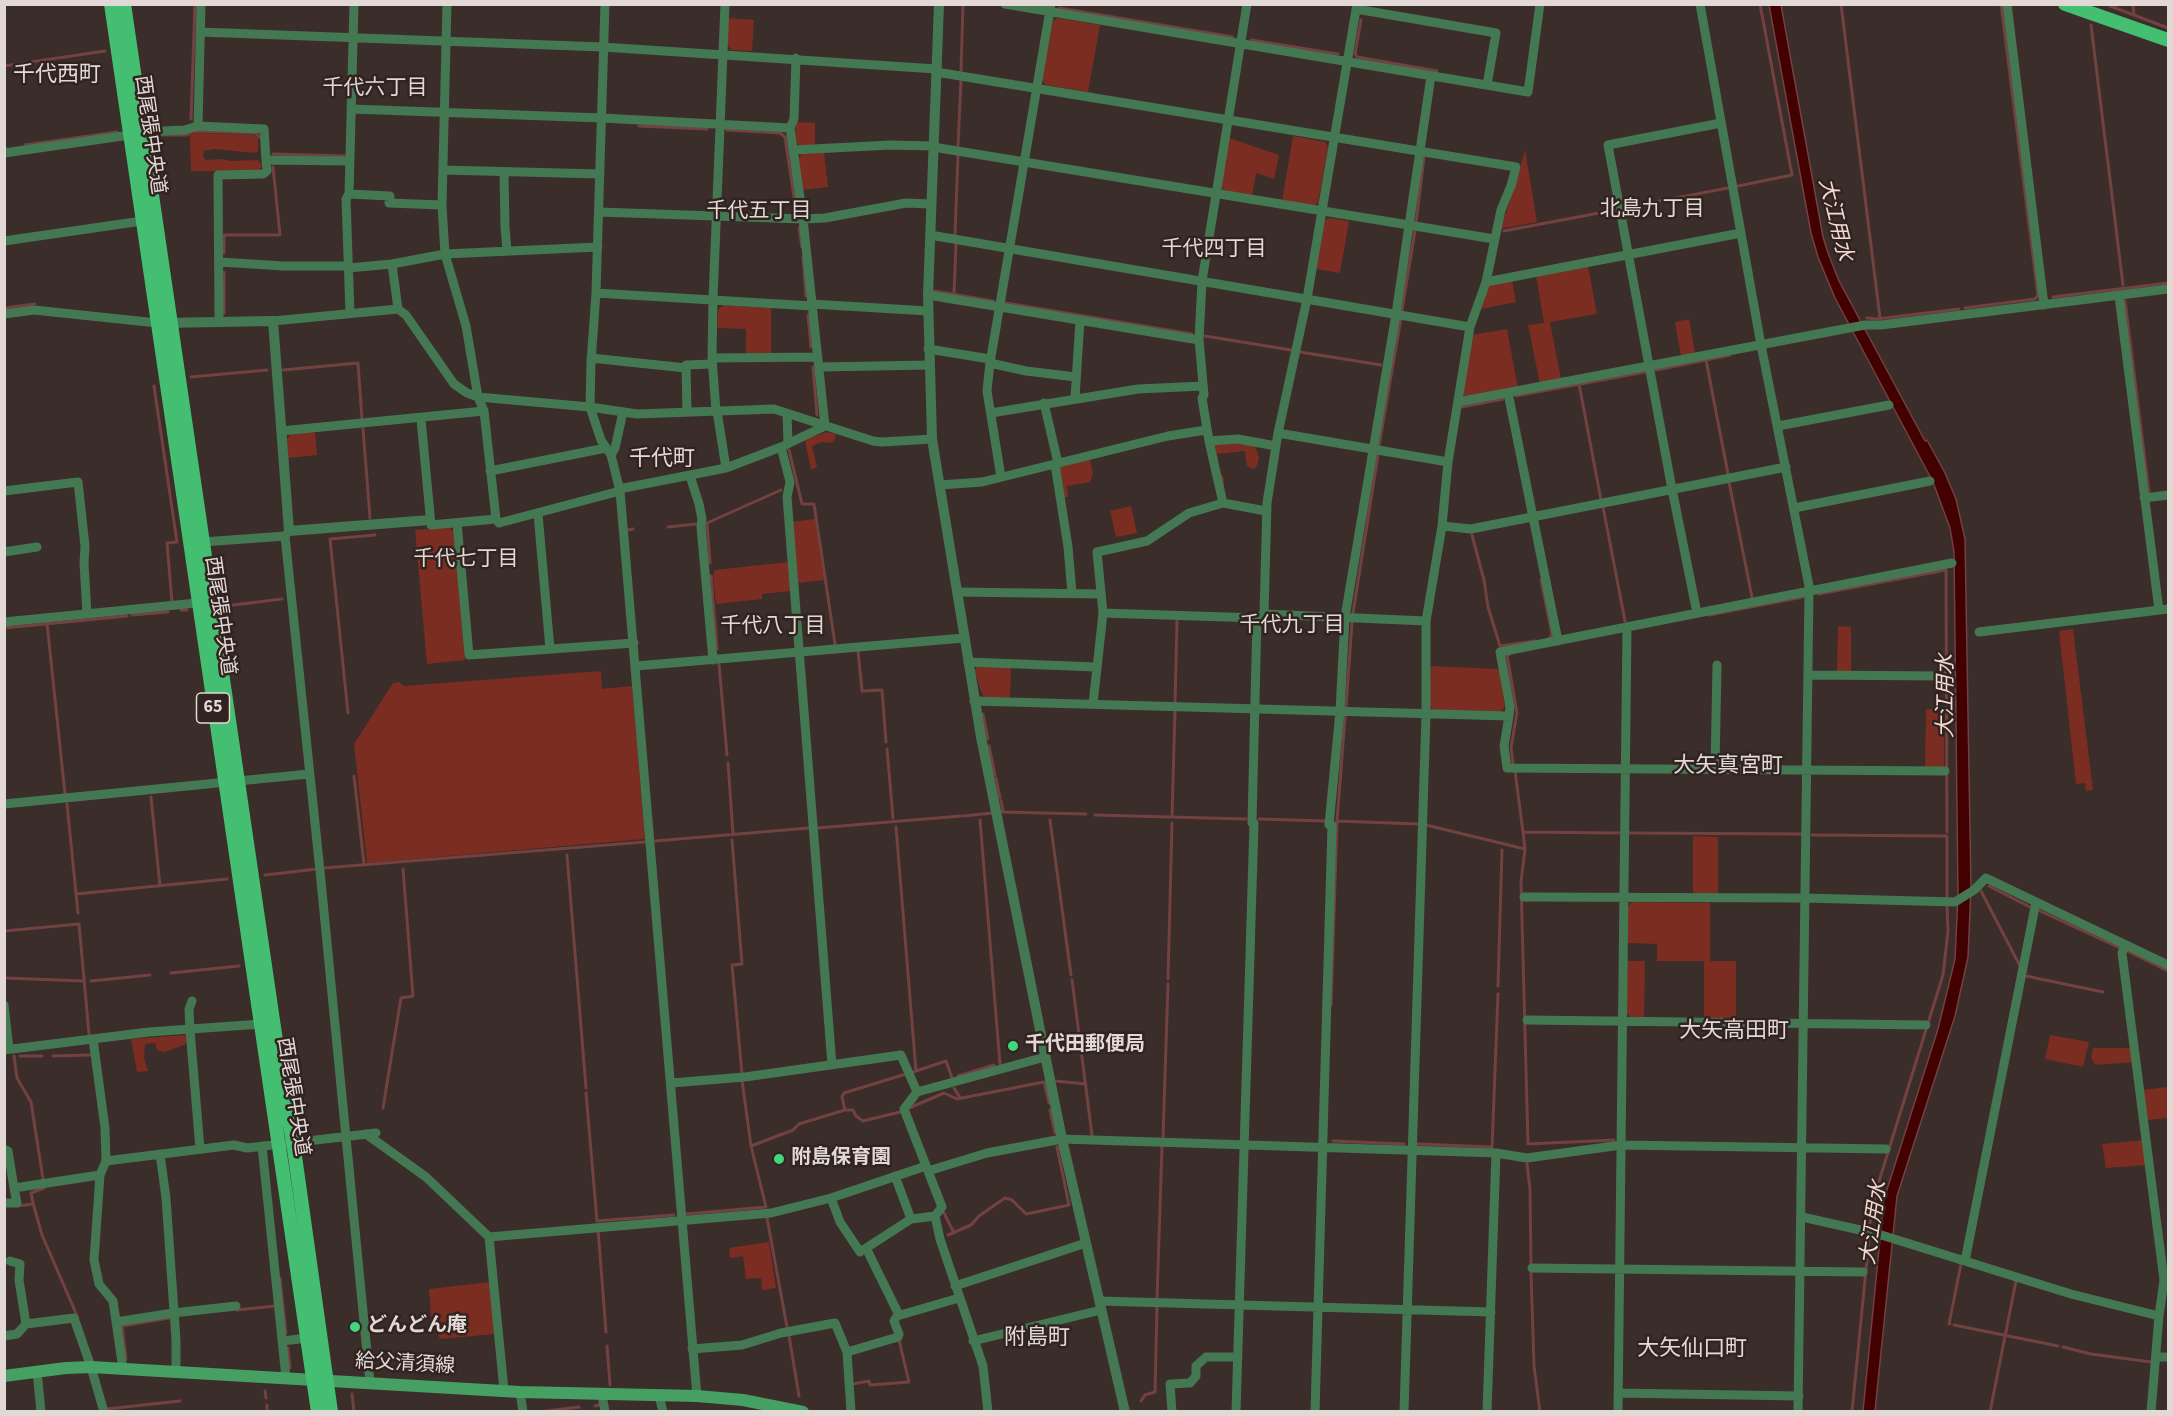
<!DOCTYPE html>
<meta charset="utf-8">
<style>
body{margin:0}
#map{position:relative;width:2173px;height:1416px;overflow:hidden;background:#3b2d2a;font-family:"Source Sans 3",sans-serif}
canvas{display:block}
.frame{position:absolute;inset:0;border:6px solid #e2d9d7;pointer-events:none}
</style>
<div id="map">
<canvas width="2173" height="1416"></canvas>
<div class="frame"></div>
</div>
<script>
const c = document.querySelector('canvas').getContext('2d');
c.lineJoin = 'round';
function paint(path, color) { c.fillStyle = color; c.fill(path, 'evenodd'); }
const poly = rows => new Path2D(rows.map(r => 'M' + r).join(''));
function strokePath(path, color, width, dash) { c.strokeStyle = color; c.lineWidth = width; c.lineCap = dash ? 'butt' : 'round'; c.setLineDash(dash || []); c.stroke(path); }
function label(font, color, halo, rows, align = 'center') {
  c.font = font + ' "Source Sans 3","Noto Sans JP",sans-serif'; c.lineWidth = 5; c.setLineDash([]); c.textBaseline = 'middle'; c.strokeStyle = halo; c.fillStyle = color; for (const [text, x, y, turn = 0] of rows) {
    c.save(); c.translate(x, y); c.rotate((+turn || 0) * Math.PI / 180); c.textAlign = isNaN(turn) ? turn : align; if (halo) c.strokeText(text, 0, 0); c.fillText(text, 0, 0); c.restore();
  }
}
const green = poly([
 [728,18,754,20,752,51,732,50,727,45],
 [1057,18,1100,25,1088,92,1046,85,1042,80,1053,21],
 [796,122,815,123,815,145,800,146,795,141],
 [193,133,253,135,258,138,258,151,255,153,215,149,204,151,203,157,206,160,221,159,231,161,258,160,262,166,259,171,191,171,190,135],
 [1293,136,1325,142,1328,147,1318,203,1313,206,1282,201],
 [1229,138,1279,155,1274,179,1256,173,1252,196,1225,192,1221,186],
 [1525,150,1537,222,1500,229,1515,187],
 [824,153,828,187,802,190,798,159,802,154],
 [1329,218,1349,221,1340,273,1316,269,1324,221],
 [1588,266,1597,314,1550,322,1561,379,1540,384,1528,325,1544,323,1536,275],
 [1512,280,1516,302,1481,309,1488,287,1492,284],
 [723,305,771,308,771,353,746,353,746,329,717,328,718,310],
 [1689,319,1695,353,1681,356,1675,322],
 [1507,329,1518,388,1466,398,1463,394,1472,335],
 [315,432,317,455,288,458,287,439,291,434],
 [828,432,836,434,835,439,832,443,822,442,812,446,817,467,811,470,805,441,807,438],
 [1235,442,1255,445,1259,458,1257,466,1254,469,1247,466,1245,451,1217,454,1219,470,1224,478,1224,490,1212,445],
 [1090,459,1093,474,1090,482,1067,486,1068,497,1063,497,1057,468],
 [1131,506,1137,533,1116,537,1110,511],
 [815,519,824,580,798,583,792,522],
 [449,527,454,532,465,660,427,664,415,530],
 [788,562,791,591,762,594,762,599,716,604,713,575,715,570],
 [1838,626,1851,627,1851,671,1837,671],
 [2073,629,2093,790,2086,791,2085,783,2076,784,2059,631],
 [977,665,1011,667,1010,698,984,697,981,692,975,671],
 [1431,666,1499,669,1505,707,1501,711,1433,710,1429,705],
 [601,671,602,689,632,686,645,839,367,863,354,744,393,683,399,682,404,686],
 [1926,709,1944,709,1944,768,1925,768],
 [1693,836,1718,837,1718,895,1693,894],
 [1632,902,1710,903,1710,961,1736,961,1736,1019,1704,1019,1704,961,1657,961,1657,944,1627,943,1628,907],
 [1627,961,1645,961,1644,1018,1631,1018,1627,1013],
 [185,1035,188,1041,184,1045,165,1052,157,1050,155,1043,145,1044,144,1058,148,1071,137,1072,131,1039],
 [2050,1035,2089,1042,2083,1067,2045,1059],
 [2093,1048,2133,1048,2135,1062,2095,1065,2091,1058],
 [2168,1087,2168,1118,2147,1120,2142,1090],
 [2145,1140,2148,1165,2106,1168,2102,1144],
 [769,1242,776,1288,762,1290,761,1278,746,1279,743,1256,730,1258,729,1248],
 [490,1282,495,1334,440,1339,431,1316,429,1289]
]);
const water = poly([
 [1769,5,1781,5,1823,237,1828,253,1839,281,1925,441,1927,440,1945,473,1956,499,1965,539,1971,888,1968,957,1955,1016,1897,1196,1875,1411,1863,1411,1884,1199,1938,1029,1955,959,1958,896,1954,552,1950,528,1933,482,1835,298,1818,257,1811,233,1769,5]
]);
const stream = poly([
 [1841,4,1880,318],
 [2133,4,2134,15],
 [2110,6,2168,28],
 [1059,8,1233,37],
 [1361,20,1355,54,1357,57,1437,71],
 [2091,25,2123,285],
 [1251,40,1338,54],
 [4,66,105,51],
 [961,71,963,4],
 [191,119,195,4],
 [639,126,707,129],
 [727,130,780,133,785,137,796,210],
 [162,135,187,135,192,131,255,133,259,137],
 [25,145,117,132],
 [958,146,961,80],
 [4,148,6,148],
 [273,154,344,156],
 [1738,186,1792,175,1760,4],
 [1623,208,1728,188],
 [1416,223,1424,157],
 [799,228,802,247],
 [1504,231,1615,210],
 [955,235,958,155],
 [224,253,224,235,280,235,273,167],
 [803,257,806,296],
 [224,272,224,313],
 [934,291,993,301],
 [954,294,956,244],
 [2053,297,2168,283],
 [2125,301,2149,493],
 [1006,303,1192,334],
 [4,308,35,304],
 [1965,308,2035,299,2038,295,2001,4],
 [1402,310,1415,231],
 [808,315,811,347],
 [1867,318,1877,319,1959,309],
 [1205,336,1291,350],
 [1300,352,1381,365],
 [813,367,817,415],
 [283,370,358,363,362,420],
 [1656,370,1706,360],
 [191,377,267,370],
 [1579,384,1601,500],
 [154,386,177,542,167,543,172,602],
 [1516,396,1645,372],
 [1462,407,1503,399],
 [363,429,370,518],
 [1379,446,1401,318],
 [789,450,802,504,814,504,835,644],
 [1728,474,1706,360,1730,355],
 [1729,482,1752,597],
 [1603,507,1625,621],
 [668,527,696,524],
 [628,530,633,529],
 [1472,535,1484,580,1488,607,1500,646,1535,641],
 [710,563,707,523,781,490],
 [711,576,717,649],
 [1541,580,1552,634,1550,638,1548,639],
 [1819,594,1946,570,1947,832],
 [225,606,282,599],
 [181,610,187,610],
 [1353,613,1378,455],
 [132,615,168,612],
 [1709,615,1803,597],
 [47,623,65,794],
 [4,628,127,616],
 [858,651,862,691,882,690,886,742],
 [1510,654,1507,655,1517,713,1511,747,1513,763],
 [719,664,727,755],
 [1175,703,1177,621],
 [1346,708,1352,622],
 [348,713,330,539,375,535],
 [983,714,988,739],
 [989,746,995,775],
 [887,749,893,818],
 [728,763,733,834],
 [1515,771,1523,832],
 [354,776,364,864],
 [996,778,1000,798],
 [151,797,160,886],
 [1001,801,1003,811],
 [67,804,78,913],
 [1002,812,1086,814],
 [1095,815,1246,819],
 [964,816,992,813],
 [1172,817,1175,711],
 [1259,819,1325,821],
 [980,820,1000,1064],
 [1050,820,1071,975],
 [1337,821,1417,824],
 [1426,825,1525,849,1523,832,1619,833],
 [896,827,916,1071],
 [817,828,961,816],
 [1630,833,1801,834],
 [1812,835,1947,836,1947,898],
 [732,840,742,964,732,965,742,1074],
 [655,841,809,828],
 [1525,849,1521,882,1528,1144,1614,1140],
 [567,855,586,1088],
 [324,868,644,842],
 [265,875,317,869],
 [1989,886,2032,908],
 [1981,891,2020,966],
 [76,894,227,879],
 [2038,910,2120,948],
 [4,931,79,924,89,1034],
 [2127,951,2168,971],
 [171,973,239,966],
 [2026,976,2103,992],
 [5,978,84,981],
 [1168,979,1172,823],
 [1072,980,1092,1135],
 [91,981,150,975],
 [1498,986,1502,850],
 [1331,1005,1337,821,1345,717],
 [14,1056,17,1078,31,1102,43,1179],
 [20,1056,42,1056],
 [53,1056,90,1055],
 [913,1072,946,1061,952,1078],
 [958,1076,994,1065],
 [742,1080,751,1146],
 [1055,1081,1086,1084],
 [954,1088,960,1098],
 [586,1093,597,1221,674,1215],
 [383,1108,401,998,413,996,403,869],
 [909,1108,944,1093,957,1099,1044,1082,1049,1103],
 [845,1110,842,1097,844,1093,906,1074],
 [1050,1110,1055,1133],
 [1163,1137,1168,984],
 [1333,1141,1404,1144],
 [1418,1144,1492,1147],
 [1492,1148,1498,994],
 [1527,1164,1530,1189,1531,1264],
 [44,1188,31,1193,33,1203,42,1235,78,1318],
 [18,1206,32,1204],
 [943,1211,954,1233],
 [686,1214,766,1207,751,1146,793,1130,799,1124,845,1110,853,1110,856,1116,863,1121,900,1112],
 [767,1218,787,1327],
 [1870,1223,1876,1191,1943,975,1948,931,1947,906],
 [598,1229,606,1332],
 [948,1235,971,1225,979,1216,1005,1198,1012,1200,1026,1214,1069,1205,1057,1147],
 [1531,1273,1534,1366,1540,1412],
 [280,1278,286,1333],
 [1157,1299,1162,1146],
 [237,1310,275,1306],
 [1950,1324,1949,1324,1961,1264],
 [1954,1325,2058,1346],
 [789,1336,799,1396],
 [607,1346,610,1385],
 [2063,1347,2091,1354,2151,1362],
 [288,1348,290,1368],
 [126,1359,122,1326,169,1318],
 [853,1384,869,1381,870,1385,909,1382,899,1340],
 [265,1391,266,1398],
 [352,1394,354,1412],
 [1141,1401,1145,1395,1155,1392,1157,1307],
 [267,1405,267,1412],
 [595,1406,599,1405],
 [107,1409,180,1401],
 [539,1412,579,1407],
 [1852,1412,1869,1239],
 [1990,1412,2016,1281]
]);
const minor = poly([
 [447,4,442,205,445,254,466,326,478,397,484,411,496,519],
 [605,4,596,293,591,362,590,407,601,440,611,455,620,491,697,1396],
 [1005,4,1528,92,1540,4],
 [1247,4,1202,281,1199,340,1204,395,1202,398,1209,441,1238,439,1276,446],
 [1700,4,1761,345,1810,591],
 [2007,4,2044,305],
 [1356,9,1496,33,1487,85],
 [200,32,603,47,936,69],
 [936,72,1516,167,1511,186,1501,210,1486,282,1470,327,1448,462,1442,526,1426,621,1426,714,1404,1412],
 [351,109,602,118,790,128,803,219,825,426],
 [198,126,201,4],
 [790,128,794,119,796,58],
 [142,132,184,130,198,126,264,129,266,160,349,161],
 [933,147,1494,239],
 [793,150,891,145,933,146],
 [4,153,130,135],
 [443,170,600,174],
 [504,172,505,227,507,251],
 [349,194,390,196,389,203,442,205],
 [599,212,803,219,825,218,906,203,931,204],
 [930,235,1470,327],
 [4,241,142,221],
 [219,262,283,266,348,266],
 [392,264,398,309],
 [348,268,392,264,445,254,598,247],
 [1486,282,1741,233],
 [596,293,812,306],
 [928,295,1199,340],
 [2119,296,2159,610],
 [812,304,928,311],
 [350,313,346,199,349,194,354,4],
 [4,314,34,310,157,323],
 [219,321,218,175,263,174,267,171,266,160],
 [273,321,398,309,406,315,454,384,467,393,478,397,590,407,637,414,774,409,873,441,882,442,932,439],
 [928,349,990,359],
 [591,358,686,368],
 [712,358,818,357],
 [990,363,1026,371,1076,377],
 [819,367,929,365],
 [1508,393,1558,641],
 [1075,398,1080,320],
 [1458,402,1865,325,1881,325,2168,289],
 [1044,403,1058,463],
 [716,411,712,358,713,299,725,4],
 [717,411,726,468],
 [687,412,686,365,712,364],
 [991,413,1138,389,1203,386],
 [787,414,788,444],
 [421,419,431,525,496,519,499,523,620,491],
 [1778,426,1889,405],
 [281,431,484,411],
 [1278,433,1448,462],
 [1209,441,1223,503],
 [781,447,790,482,787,497,832,1065],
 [611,455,615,448,623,412],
 [1055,464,1068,547,1072,593],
 [490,471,606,448],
 [690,476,699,504,702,519,701,527,713,660],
 [1001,477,987,391,990,363,1051,4],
 [940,485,982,482,1168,436,1206,430],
 [619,489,726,468,781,447,825,426],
 [4,491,78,482,85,546,84,563,87,614],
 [2144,498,2168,495],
 [1794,508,1930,481],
 [1266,511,1223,503,1189,513,1147,541,1097,552,1103,613,1257,618,1264,614,1426,621],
 [538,514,550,649],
 [457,523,469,655,634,643],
 [1442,526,1471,529,1786,467],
 [289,531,285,536,320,871,370,1383],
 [203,542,285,536],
 [4,552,37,547],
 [957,592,1101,594],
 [1697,613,1672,489,1608,145,1721,123],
 [1264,614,1267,503,1278,433,1307,299,1357,4],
 [4,622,197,603],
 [1979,632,2168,609],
 [968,662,1096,667],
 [636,666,964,638],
 [1808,675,1944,676],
 [974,701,1509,716,1510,707,1500,652,1952,563],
 [1093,704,1103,613],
 [1509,716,1504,746,1507,768,1945,771],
 [1715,769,1717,665],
 [4,804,309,774],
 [1252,823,1257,618],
 [1329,825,1340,711,1345,617,1396,314,1431,76],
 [1524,897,1805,898,1955,902,1974,890,1986,878,2168,965],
 [2125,945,2122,953,2164,1280,2159,1316,2151,1412],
 [192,1001,189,1009,190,1030,200,1149],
 [4,1005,9,1049],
 [1527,1020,1926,1025],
 [93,1039,105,1128,106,1161,100,1175,94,1260,99,1284,113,1301,123,1369],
 [4,1050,149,1032,261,1024],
 [671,1083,745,1077,901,1055,917,1092],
 [366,1134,426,1177,489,1237,504,1390],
 [262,1146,286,1378],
 [4,1149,8,1151,14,1188],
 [160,1154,166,1198,176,1340,176,1372],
 [106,1161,234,1145,247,1148,376,1133],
 [928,1171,987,1153,1062,1139,1496,1153,1527,1158,1621,1145,1886,1149],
 [895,1176,911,1219],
 [831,1198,840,1222,860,1252,911,1219,935,1216],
 [4,1203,17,1203,14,1188,100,1175],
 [1802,1217,1878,1234,2071,1294,2159,1316],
 [489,1237,771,1213,831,1198,926,1166],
 [866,1248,899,1315],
 [10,1261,20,1264,19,1280,26,1324],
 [1965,1261,2036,902],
 [1532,1268,1863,1272],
 [955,1286,1086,1243],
 [1099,1301,1491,1312],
 [116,1322,173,1313,236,1306],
 [4,1336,17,1334,26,1324,74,1318,91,1367,104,1412],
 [282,1341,308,1338],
 [973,1341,1101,1310],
 [692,1349,742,1345,781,1333,835,1323,847,1352,851,1412],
 [847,1352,898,1337,899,1334,894,1321,897,1316,959,1298],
 [2156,1357,2168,1357],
 [37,1371,41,1412],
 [520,1392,523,1412],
 [1618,1393,1799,1396],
 [602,1394,605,1412],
 [659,1395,663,1412],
 [988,1412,983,1366,940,1239,935,1216,942,1207,904,1109,917,1092,1045,1057],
 [1172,1412,1170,1384,1190,1383,1196,1376,1196,1366,1206,1357,1238,1357],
 [1236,1412,1254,823],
 [1315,1412,1332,825],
 [1487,1412,1496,1153],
 [1618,1412,1627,627],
 [1798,1412,1809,591]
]);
const tertiary = poly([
 [939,4,928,295,932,439,981,737,1062,1139,1125,1412],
 [163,323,273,321,289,531,430,520]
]);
const secondary = poly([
 [4,1376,66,1368,91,1367,520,1392,697,1396,743,1400,803,1412]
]);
const primary = poly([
 [111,4,318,1412],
 [124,4,280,1068,293,1142,331,1412],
 [2065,4,2168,40]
]);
const markers = [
 [1013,1046,6,"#42d77c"],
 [779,1159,6,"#42d77c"],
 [355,1327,6,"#42d77c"]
];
const shields = [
 [213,708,33]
];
const shieldNames = [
 ["65",213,708]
];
const streetNames = [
 ["西尾張中央道",149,135,82],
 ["西尾張中央道",219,616,82],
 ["西尾張中央道",292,1097,81],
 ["給父清須線",405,1365,3]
];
const poiNames = [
 ["千代田郵便局",1025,1046],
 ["附島保育園",791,1159],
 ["どんどん庵",367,1327]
];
const neighbourhoodNames = [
 ["千代六丁目",375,89],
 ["北島九丁目",1652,210],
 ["千代五丁目",759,212],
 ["千代四丁目",1214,250],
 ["千代七丁目",466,560],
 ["千代九丁目",1292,626],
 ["千代八丁目",773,627]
];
const waterNames = [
 ["大江用水",1834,220,76],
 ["大江用水",1947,696,-90],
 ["大江用水",1875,1223,-82]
];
const quarterNames = [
 ["千代西町",57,76],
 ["千代町",662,460],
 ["大矢真宮町",1728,767],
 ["大矢高田町",1734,1032],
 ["附島町",1037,1339],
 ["大矢仙口町",1692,1350]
];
paint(green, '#7b2d21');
paint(water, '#430000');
strokePath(water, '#734140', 1.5);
strokePath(stream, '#734140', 3);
strokePath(minor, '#437853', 9);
strokePath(tertiary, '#437853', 10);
strokePath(secondary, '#46a064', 12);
strokePath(primary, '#44bf71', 14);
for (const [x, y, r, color] of markers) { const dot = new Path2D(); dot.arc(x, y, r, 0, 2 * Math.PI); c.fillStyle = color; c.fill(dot); strokePath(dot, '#312320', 2); }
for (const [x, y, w] of shields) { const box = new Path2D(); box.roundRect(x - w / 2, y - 15, w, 30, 4.5); c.fillStyle = '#312320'; c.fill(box); strokePath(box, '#e2d9d7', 1.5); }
label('bold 18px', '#e2d9d7', null, shieldNames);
label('20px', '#e2d9d7', '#312320', streetNames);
label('bold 20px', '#e2d9d7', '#312320', poiNames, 'left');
label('21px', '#e2d9d7', '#312320', neighbourhoodNames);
label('italic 21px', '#f4d9d3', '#312320', waterNames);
label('22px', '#e2d9d7', '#312320', quarterNames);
</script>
